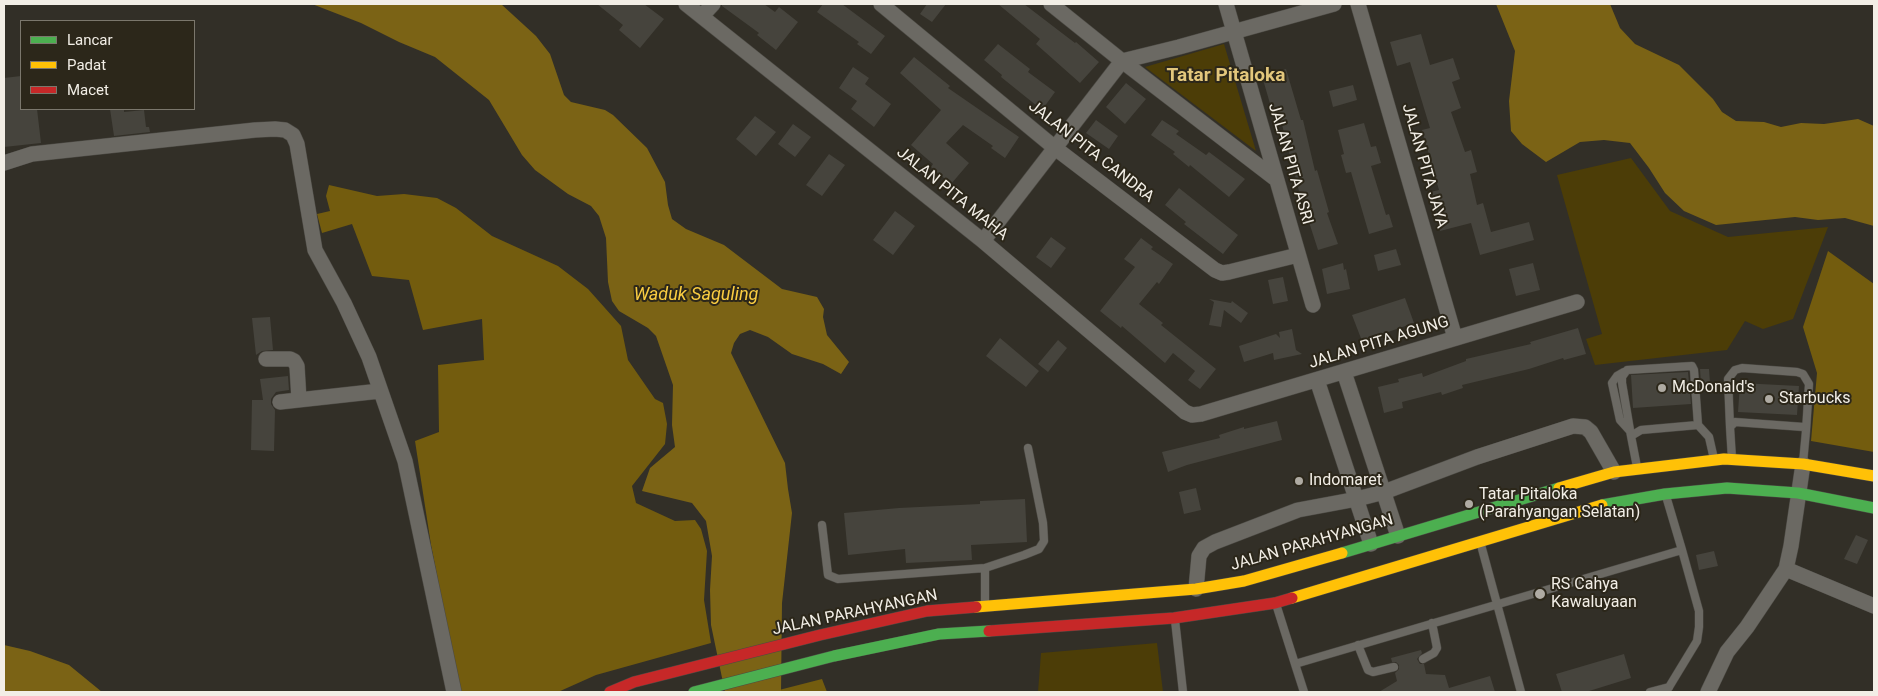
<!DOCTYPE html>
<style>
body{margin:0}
#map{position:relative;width:1878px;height:696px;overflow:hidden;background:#322f27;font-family:Roboto,sans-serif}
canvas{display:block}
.frame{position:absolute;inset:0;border:5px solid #f2eee6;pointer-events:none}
.legend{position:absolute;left:20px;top:20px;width:175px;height:90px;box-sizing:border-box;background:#2c271a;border:1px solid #7b776c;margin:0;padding:6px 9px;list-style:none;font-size:15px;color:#f2eee6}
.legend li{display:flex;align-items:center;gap:10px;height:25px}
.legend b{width:25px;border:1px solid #7b776c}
</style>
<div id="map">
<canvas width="1878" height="696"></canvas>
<div class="frame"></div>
<ul class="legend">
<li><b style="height:6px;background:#4caf50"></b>Lancar</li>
<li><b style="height:6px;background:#ffc107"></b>Padat</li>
<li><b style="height:6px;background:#c62828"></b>Macet</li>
</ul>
</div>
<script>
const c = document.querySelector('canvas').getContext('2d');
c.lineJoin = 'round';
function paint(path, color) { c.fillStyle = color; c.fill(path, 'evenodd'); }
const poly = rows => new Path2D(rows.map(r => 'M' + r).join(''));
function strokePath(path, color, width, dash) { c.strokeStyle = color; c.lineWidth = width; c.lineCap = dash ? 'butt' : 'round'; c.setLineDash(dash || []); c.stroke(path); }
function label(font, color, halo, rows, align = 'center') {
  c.font = font + ' Roboto,sans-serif'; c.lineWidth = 4; c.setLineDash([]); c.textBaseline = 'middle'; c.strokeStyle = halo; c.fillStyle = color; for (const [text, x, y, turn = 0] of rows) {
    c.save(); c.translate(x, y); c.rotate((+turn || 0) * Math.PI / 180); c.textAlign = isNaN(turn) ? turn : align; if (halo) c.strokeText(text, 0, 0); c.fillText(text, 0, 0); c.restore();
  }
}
const green = poly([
 [1224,44,1256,151,1145,67],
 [1631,158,1670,211,1728,237,1828,227,1793,319,1763,329,1745,321,1727,350,1595,365,1586,339,1602,334,1557,175],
 [1157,643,1163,692,1038,692,1041,653]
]);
const forest = poly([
 [329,185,377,196,404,194,437,198,456,208,492,236,558,266,588,289,621,326,628,360,655,399,663,403,667,424,665,444,632,486,636,503,675,521,695,520,701,529,707,551,704,600,711,643,596,675,558,692,460,692,431,545,415,441,439,432,438,365,484,360,482,319,423,330,409,280,372,276,352,224,322,233,317,214,330,211,326,196],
 [1828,251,1874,284,1874,452,1811,441,1817,373,1803,327],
 [822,679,827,692,781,692,779,690]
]);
const water = poly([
 [312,4,501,4,536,36,550,54,564,95,571,102,605,110,613,115,647,148,665,182,668,205,672,219,686,229,724,245,782,289,817,297,824,309,823,317,827,335,849,362,841,374,823,364,792,354,768,337,750,330,740,334,734,343,731,353,785,463,788,489,792,513,782,603,781,692,725,692,711,625,710,590,712,556,706,521,692,503,642,491,650,468,675,447,672,425,673,385,656,336,648,328,619,311,612,301,608,282,606,238,599,216,591,206,568,194,535,170,522,155,489,100,435,57,399,42,361,23],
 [1496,4,1610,4,1620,28,1635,44,1679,65,1713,99,1722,112,1736,121,1764,122,1781,127,1801,123,1824,124,1858,119,1874,126,1874,226,1845,218,1818,220,1795,217,1716,225,1684,211,1665,193,1649,168,1630,143,1604,140,1580,142,1546,162,1522,144,1511,131,1509,101,1515,51],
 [4,645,30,651,69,665,102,692,4,692]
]);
const building = poly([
 [597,4,644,4,664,19,640,48,619,30,623,25],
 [722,4,764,4,775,12,779,7,798,22,776,50,757,35,759,33,722,6],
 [823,4,842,4,885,36,871,54,857,44,859,42,817,12],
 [927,4,946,4,932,22,920,14],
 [998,4,1024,4,1075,43,1076,42,1099,62,1080,83,1036,44,1040,39],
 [1421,34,1430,65,1453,58,1460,79,1452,82,1461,108,1451,112,1465,152,1471,150,1477,172,1470,174,1477,205,1483,203,1491,232,1529,222,1534,240,1480,255,1471,223,1440,231,1430,192,1439,190,1422,130,1430,128,1410,62,1397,66,1390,42],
 [998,44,1030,69,1028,72,1055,92,1042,110,1001,77,1002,75,984,60],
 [914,57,950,86,948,88,1019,137,1005,158,991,148,993,146,963,125,946,143,969,163,951,184,931,167,933,164,911,145,941,110,900,73],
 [853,67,869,78,865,84,891,104,874,127,851,109,857,101,839,88],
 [1286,69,1301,120,1303,120,1315,171,1317,170,1329,212,1327,213,1338,244,1318,250,1299,191,1279,113,1273,114,1262,76],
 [21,76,21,109,37,109,41,143,4,147,4,78],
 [1126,83,1146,99,1125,124,1106,107],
 [1353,85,1357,100,1333,107,1329,91],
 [110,109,124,109,124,112,144,110,146,127,149,127,150,132,114,136],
 [755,116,776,132,756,156,736,139],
 [1096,120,1118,136,1109,149,1086,133],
 [1162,120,1179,131,1176,134,1206,155,1209,152,1245,179,1229,197,1190,165,1189,167,1173,154,1175,152,1151,135],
 [1364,123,1371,147,1376,146,1381,163,1371,166,1386,215,1389,214,1393,227,1369,234,1351,172,1346,173,1341,155,1344,154,1338,130],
 [793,124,811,137,795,157,778,144],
 [829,154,845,165,822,196,806,185],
 [1179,188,1238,235,1223,254,1184,224,1186,222,1165,205],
 [895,211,915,226,893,255,873,240],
 [1051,237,1066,248,1051,268,1036,257],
 [1141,238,1153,247,1151,249,1173,264,1159,284,1157,282,1139,304,1163,323,1161,325,1216,369,1200,389,1188,380,1195,371,1173,353,1165,363,1122,326,1121,328,1100,311,1135,267,1124,259],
 [1396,249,1401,265,1378,271,1374,255],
 [1343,263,1344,270,1346,269,1350,289,1327,294,1322,269],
 [1533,263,1540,290,1516,296,1509,269],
 [1283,277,1288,301,1273,304,1268,280],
 [1405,298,1414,323,1362,341,1352,315],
 [1209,299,1231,303,1232,301,1248,313,1241,323,1224,310,1221,327,1209,325,1214,302],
 [270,317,273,350,262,351,256,355,252,318],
 [1578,328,1586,354,1564,360,1563,358,1529,369,1462,385,1463,388,1442,395,1441,392,1402,402,1403,408,1384,413,1378,387,1399,382,1398,379,1422,373,1423,377,1466,361,1466,359,1531,344,1530,342],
 [1292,329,1296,350,1302,354,1274,360,1273,353,1244,362,1239,346,1276,334,1280,338,1279,332],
 [1000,338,1039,371,1026,387,986,356],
 [1058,340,1067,348,1048,372,1038,364],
 [1700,369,1709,369,1710,383,1701,384],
 [1688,372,1691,404,1633,408,1631,375],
 [288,376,289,390,276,392,271,399,271,404,275,410,274,451,251,450,252,400,263,400,260,379],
 [1740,383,1799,386,1797,415,1738,412],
 [1277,421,1282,440,1187,465,1168,472,1162,452,1220,438,1219,435,1244,427,1244,429],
 [1196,488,1201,510,1184,514,1179,492],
 [1025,499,1027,542,971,545,972,560,906,563,905,549,848,555,844,513,899,508,980,504,980,501],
 [1856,535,1868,540,1857,564,1844,559],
 [1714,551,1718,566,1699,570,1696,555],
 [1421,650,1422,653,1417,659,1420,664,1424,664,1426,674,1445,675,1449,688,1490,676,1495,692,1379,692,1397,681,1395,673,1399,669,1399,665,1396,662,1392,662,1391,658],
 [1624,654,1631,678,1586,692,1562,692,1556,674]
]);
const lane = poly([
 [1624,372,1617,376,1612,383,1620,420,1630,431],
 [1730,427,1728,379,1735,370,1742,368,1797,372,1803,374,1809,384,1806,431],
 [1631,436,1622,383,1622,377,1627,370,1692,366,1694,370,1698,425],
 [1732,459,1730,427,1735,422,1804,427,1806,431,1803,463],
 [1637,467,1631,436,1641,430,1698,425,1709,437,1714,459],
 [822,525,828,575,838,579,985,568,1024,555,1039,549,1044,541,1043,523,1028,448],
 [1481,545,1521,692],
 [985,568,985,606],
 [1276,604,1295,664,1682,550,1666,496],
 [1175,620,1183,692],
 [1358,645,1368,670,1373,672,1394,667],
 [1423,659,1434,653,1437,648,1432,623],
 [1295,664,1304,692],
 [1650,692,1669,687],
 [1666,692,1697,641,1699,627,1699,611,1682,550]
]);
const street = poly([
 [686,4,983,241,1185,412,1192,415,1201,414,1577,302],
 [881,4,1055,148,1215,270,1222,273,1229,272,1298,255],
 [1051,4,1122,61,1277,180],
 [1226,4,1313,305],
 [1358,4,1455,338],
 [702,16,713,4],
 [4,163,32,154,255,130,275,129,285,130,293,135,297,144,315,250,344,303,369,357,405,461,454,692],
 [983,241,1122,61,1179,47,1334,4],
 [266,359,290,359,294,361,297,366,299,400],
 [1344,372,1398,536],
 [1317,380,1371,544],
 [280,402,380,391],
 [1786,569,1874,606],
 [1196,589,1199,556,1204,548,1215,542,1298,510,1357,499,1384,492,1477,457,1573,426,1585,427,1591,432,1614,472],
 [1708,692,1727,652,1747,627,1786,569,1791,546,1803,464]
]);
const fast = poly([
 [1602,505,1665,494,1727,488,1798,493,1874,508],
 [1342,553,1559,488],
 [694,692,834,656,939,634,989,631]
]);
const slow = poly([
 [1559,488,1614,472,1724,459,1803,464,1874,476],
 [1292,598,1602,505],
 [976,607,1196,589,1244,581,1342,553]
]);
const jam = poly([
 [989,631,1174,618,1275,603,1292,598],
 [610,692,634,682,820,635,927,611,976,607]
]);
const markers = [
 [1662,388,5,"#afaba3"],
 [1769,399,5,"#afaba3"],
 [1299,481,5,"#afaba3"],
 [1469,504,5,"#afaba3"],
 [1540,594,6,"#afaba3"]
];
const streetNames = [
 ["JALAN PITA CANDRA",1091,152,38],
 ["JALAN PITA ASRI",1290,164,74],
 ["JALAN PITA JAYA",1424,166,74],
 ["JALAN PITA MAHA",952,194,39],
 ["JALAN PITA AGUNG",1379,343,-17],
 ["JALAN PARAHYANGAN",1312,543,-16],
 ["JALAN PARAHYANGAN",855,613,-12]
];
const poiNames = [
 ["McDonald's",1672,388],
 ["Starbucks",1779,399],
 ["Indomaret",1309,481],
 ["Tatar Pitaloka",1479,495],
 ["(Parahyangan Selatan)",1479,513],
 ["RS Cahya",1551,585],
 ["Kawaluyaan",1551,603]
];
const waterNames = [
 ["Waduk Saguling",696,295]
];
const quarterNames = [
 ["Tatar Pitaloka",1226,76]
];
paint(green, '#4c3d07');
paint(forest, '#735c0e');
paint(water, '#7b6315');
paint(building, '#46443d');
strokePath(lane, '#4c4a44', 9);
strokePath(street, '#4c4a44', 16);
strokePath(fast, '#4c4a44', 12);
strokePath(slow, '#4c4a44', 12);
strokePath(jam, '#4c4a44', 12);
strokePath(lane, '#6b6963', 8);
strokePath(street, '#6b6963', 15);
strokePath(fast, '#4caf50', 11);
strokePath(slow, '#ffc107', 11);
strokePath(jam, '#c62828', 11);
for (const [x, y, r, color] of markers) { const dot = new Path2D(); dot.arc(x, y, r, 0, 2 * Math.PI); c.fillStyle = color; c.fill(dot); strokePath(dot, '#2c271a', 2); }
label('16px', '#f2eee6', '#2c271a', streetNames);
label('16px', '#f2eee6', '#2c271a', poiNames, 'left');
label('italic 18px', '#facd41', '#2c271a', waterNames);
label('bold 19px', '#e3c77c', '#2c271a', quarterNames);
</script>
